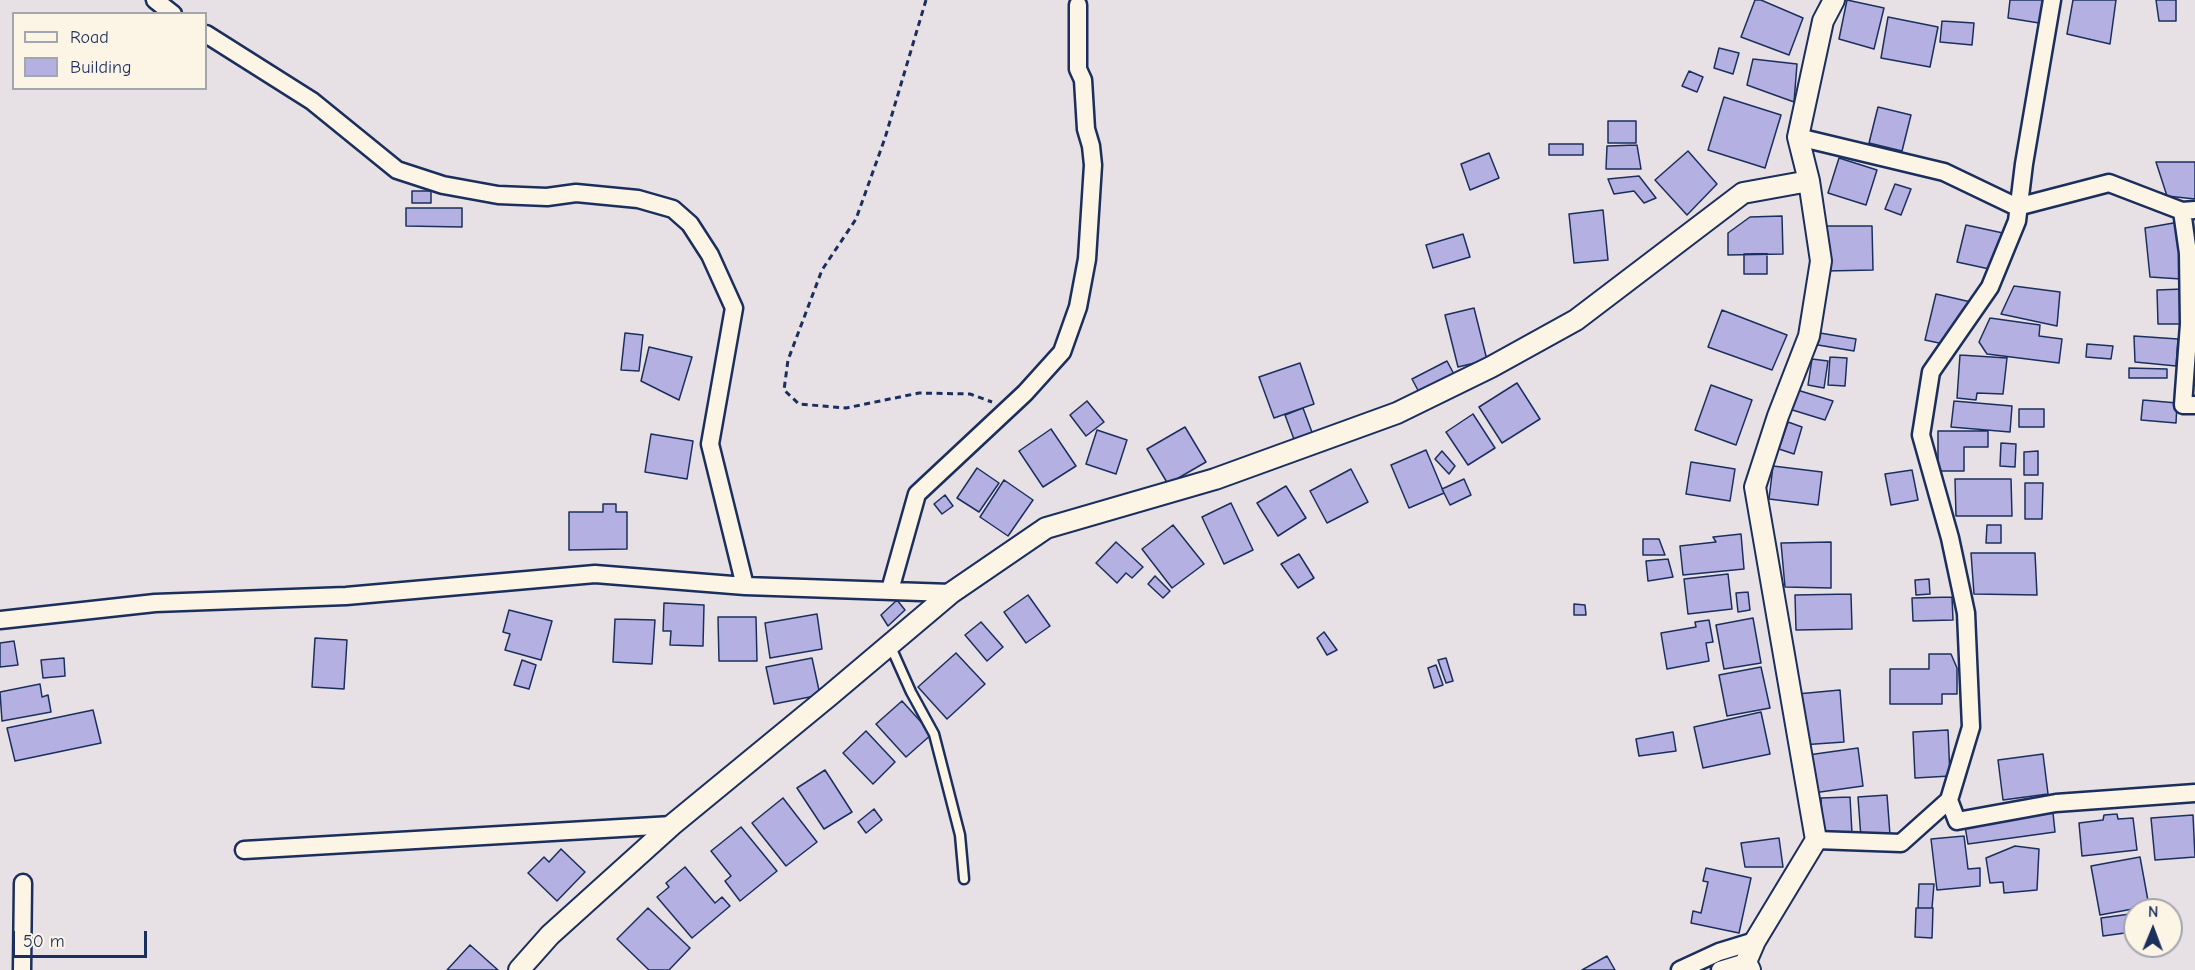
<!DOCTYPE html>
<style>
body{margin:0}
#map{position:relative;width:2195px;height:970px;overflow:hidden;background:#e7e0e4;font-family:"Comic Neue",sans-serif}
canvas{display:block}
.legend{position:absolute;left:12px;top:12px;width:195px;height:78px;box-sizing:border-box;background:#fcf5e5;border:2px solid #a2a6af;margin:0;padding:8px 10px;list-style:none;font-size:18px;color:#1b2f5e}
.legend li{display:flex;align-items:center;gap:12px;height:30px}
.legend b{width:30px;border:2px solid #a2a6af}
.north{position:absolute;left:2123px;top:898px;width:60px;height:60px;box-sizing:border-box;background:#fcf5e5;border:2px solid #a2a6af;border-radius:50%;rotate:1deg;font-size:16px;font-weight:700;line-height:24px;text-align:center;color:#1b2f5e}
.north::after{content:'';display:block;margin:auto;width:21px;height:27px;background:#1b2f5e;clip-path:polygon(50% 0,100% 100%,50% 72%,0 100%)}
.scale{position:absolute;left:12px;top:931px;width:135px;height:27px;box-sizing:border-box;border:3px solid #1b2f5e;border-top:0;padding-left:8px;font-size:18px;line-height:21px;white-space:nowrap;color:#1b2f5e;-webkit-text-stroke:4px #fcf5e5;paint-order:stroke}
</style>
<div id="map">
<canvas width="2195" height="970"></canvas>
<ul class="legend">
<li><b style="height:8px;background:#fcf5e5"></b>Road</li>
<li><b style="height:16px;background:#b5b0e2"></b>Building</li>
</ul>
<div class="north">N</div>
<div class="scale">50 m</div>
</div>
<script>
const c = document.querySelector('canvas').getContext('2d');
c.lineJoin = 'round';
function paint(path, color) { c.fillStyle = color; c.fill(path, 'evenodd'); }
const poly = rows => new Path2D(rows.map(r => 'M' + r).join(''));
function strokePath(path, color, width, dash) { c.strokeStyle = color; c.lineWidth = width; c.lineCap = dash ? 'butt' : 'round'; c.setLineDash(dash || []); c.stroke(path); }
const building = poly([
 [1755,0,1761,0,1803,18,1789,55,1741,37,1755,0],
 [1847,0,1884,8,1874,49,1839,39,1847,0],
 [2010,0,2043,0,2039,23,2008,18,2010,0],
 [2073,0,2116,0,2110,44,2067,34,2073,0],
 [2156,0,2176,0,2176,21,2159,21,2156,0],
 [1888,17,1938,27,1930,67,1881,58,1888,17],
 [1942,21,1974,23,1972,45,1940,42,1942,21],
 [1719,48,1739,53,1733,74,1714,68,1719,48],
 [1753,59,1797,64,1794,102,1747,85,1753,59],
 [1689,71,1703,77,1697,92,1682,86,1689,71],
 [1724,97,1781,115,1765,168,1708,150,1724,97],
 [1878,107,1911,115,1902,151,1869,143,1878,107],
 [1608,121,1636,121,1636,143,1608,143,1608,121],
 [1549,144,1583,144,1583,155,1549,155,1549,144],
 [1637,145,1641,169,1606,169,1607,146,1637,145],
 [1688,151,1717,184,1687,215,1655,180,1688,151],
 [1489,153,1499,178,1470,190,1461,164,1489,153],
 [1839,158,1877,170,1866,205,1828,193,1839,158],
 [2156,162,2195,162,2195,199,2167,196,2156,162],
 [1639,176,1656,198,1644,203,1634,191,1614,194,1608,179,1639,176],
 [1895,184,1911,189,1901,215,1885,209,1895,184],
 [412,191,431,191,431,203,412,203,412,191],
 [406,208,462,208,462,227,406,226,406,208],
 [1603,210,1608,260,1574,263,1569,214,1603,210],
 [1782,216,1783,254,1728,255,1728,233,1750,217,1782,216],
 [2179,222,2181,279,2150,277,2145,228,2179,222],
 [1966,225,2003,233,1994,270,1957,262,1966,225],
 [1825,226,1872,226,1873,270,1826,271,1825,226],
 [1463,234,1470,257,1433,268,1426,245,1463,234],
 [1744,254,1767,254,1767,274,1744,274,1744,254],
 [2014,286,2060,292,2057,326,2001,314,2014,286],
 [2183,289,2189,324,2158,324,2157,290,2183,289],
 [1936,294,1971,302,1948,345,1925,340,1936,294],
 [1474,308,1487,360,1458,367,1445,315,1474,308],
 [1722,310,1787,335,1772,370,1708,347,1722,310],
 [1990,318,2040,325,2039,336,2062,339,2059,363,1987,354,1979,342,1990,318],
 [625,333,643,335,639,371,621,370,625,333],
 [1820,333,1856,339,1854,351,1818,345,1820,333],
 [2134,336,2178,339,2176,366,2135,362,2134,336],
 [2087,344,2113,346,2111,359,2086,357,2087,344],
 [649,347,692,357,679,400,641,381,649,347],
 [1960,355,2007,358,2003,394,1977,393,1976,400,1957,398,1960,355],
 [1830,357,1847,358,1845,386,1828,385,1830,357],
 [1812,359,1828,361,1824,388,1808,385,1812,359],
 [1447,361,1456,378,1421,396,1412,379,1447,361],
 [1300,363,1314,404,1274,418,1259,377,1300,363],
 [2129,368,2167,369,2167,378,2129,378,2129,368],
 [1517,383,1540,419,1502,443,1479,407,1517,383],
 [1711,385,1752,400,1736,445,1695,430,1711,385],
 [1794,389,1833,401,1825,420,1786,408,1794,389],
 [2143,400,2177,403,2176,423,2141,420,2143,400],
 [1087,401,1104,422,1086,436,1070,415,1087,401],
 [1954,401,2012,406,2010,432,1951,427,1954,401],
 [1303,408,1313,435,1295,442,1285,415,1303,408],
 [2019,409,2044,409,2044,427,2019,427,2019,409],
 [1473,414,1495,448,1468,465,1446,432,1473,414],
 [1788,422,1802,427,1794,454,1779,449,1788,422],
 [1185,427,1206,462,1168,484,1147,449,1185,427],
 [1051,429,1076,466,1043,487,1019,451,1051,429],
 [1097,430,1127,440,1116,474,1086,464,1097,430],
 [1938,431,1988,431,1988,447,1964,447,1964,471,1938,471,1938,431],
 [651,434,693,441,687,479,645,472,651,434],
 [2001,443,2016,444,2015,467,2000,466,2001,443],
 [1426,450,1444,493,1409,508,1391,465,1426,450],
 [1442,451,1455,466,1449,474,1435,459,1442,451],
 [2038,451,2038,475,2024,475,2024,452,2038,451],
 [1691,462,1735,469,1730,501,1686,494,1691,462],
 [1773,466,1822,472,1818,505,1769,499,1773,466],
 [977,468,999,483,979,512,957,498,977,468],
 [1351,469,1368,502,1327,523,1310,491,1351,469],
 [1912,470,1918,500,1891,505,1885,474,1912,470],
 [1464,479,1471,495,1450,505,1442,489,1464,479],
 [1955,479,2011,479,2012,516,1956,516,1955,479],
 [1004,480,1033,500,1008,536,980,517,1004,480],
 [2025,483,2043,483,2042,519,2025,519,2025,483],
 [1286,486,1306,518,1278,536,1257,503,1286,486],
 [945,495,953,506,942,514,934,504,945,495],
 [1231,503,1253,550,1224,564,1202,517,1231,503],
 [603,504,616,504,616,512,627,512,627,549,569,550,569,512,603,512,603,504],
 [1173,525,1204,564,1172,588,1142,549,1173,525],
 [1987,525,2001,525,2001,543,1986,543,1987,525],
 [1741,534,1744,569,1683,575,1680,546,1716,542,1713,537,1741,534],
 [1643,539,1659,539,1665,555,1643,555,1643,539],
 [1116,542,1143,567,1132,578,1126,573,1117,583,1096,563,1116,542],
 [1831,542,1831,588,1785,587,1781,543,1831,542],
 [1971,553,2035,553,2037,595,1974,594,1971,553],
 [1299,554,1314,578,1298,588,1281,564,1299,554],
 [1668,559,1673,577,1648,581,1646,561,1668,559],
 [1728,574,1732,609,1688,614,1684,579,1728,574],
 [1155,576,1170,591,1163,598,1148,584,1155,576],
 [1929,579,1930,594,1916,595,1915,580,1929,579],
 [1748,592,1750,610,1738,612,1736,593,1748,592],
 [1851,594,1852,629,1796,630,1795,595,1851,594],
 [1028,595,1050,626,1026,643,1004,612,1028,595],
 [1952,597,1953,620,1913,621,1912,598,1952,597],
 [897,600,905,610,888,626,881,615,897,600],
 [664,603,704,605,703,646,670,645,671,631,663,631,664,603],
 [1574,604,1585,605,1586,615,1574,615,1574,604],
 [509,610,552,621,541,660,505,650,510,634,503,632,509,610],
 [817,614,822,649,770,658,765,623,817,614],
 [718,617,756,617,757,661,719,661,718,617],
 [1753,618,1761,663,1724,669,1716,625,1753,618],
 [615,619,655,620,652,664,613,662,615,619],
 [1709,620,1713,642,1706,643,1709,661,1667,669,1661,633,1696,627,1695,622,1709,620],
 [981,622,1003,647,987,661,965,635,981,622],
 [1324,632,1337,650,1327,655,1317,638,1324,632],
 [315,638,347,640,344,689,312,687,315,638],
 [14,641,18,665,0,667,0,643,14,641],
 [956,653,985,684,947,719,918,687,956,653],
 [1929,654,1951,654,1957,668,1957,694,1942,694,1942,704,1890,704,1890,669,1929,669,1929,654],
 [64,658,65,676,43,678,41,660,64,658],
 [812,658,820,695,774,704,766,667,812,658],
 [1446,658,1453,681,1446,683,1438,660,1446,658],
 [522,660,536,665,529,689,514,685,522,660],
 [1436,665,1443,685,1434,688,1428,668,1436,665],
 [1761,667,1770,708,1727,716,1719,675,1761,667],
 [40,684,42,697,48,695,51,712,2,721,0,692,40,684],
 [1840,690,1844,742,1801,745,1797,694,1840,690],
 [902,701,932,734,906,757,876,724,902,701],
 [93,710,101,743,15,761,7,728,93,710],
 [1761,712,1770,754,1703,768,1694,727,1761,712],
 [1948,730,1950,776,1915,778,1913,732,1948,730],
 [866,731,895,762,873,784,843,753,866,731],
 [1673,732,1676,751,1639,756,1636,739,1673,732],
 [1858,748,1863,786,1813,793,1808,755,1858,748],
 [2043,754,2048,794,2003,800,1998,760,2043,754],
 [825,770,852,812,824,829,797,788,825,770],
 [1887,795,1890,835,1861,838,1858,797,1887,795],
 [1850,797,1852,834,1823,835,1821,798,1850,797],
 [783,798,817,842,786,866,752,823,783,798],
 [874,809,882,820,866,833,858,822,874,809],
 [2053,813,2055,832,1968,844,1965,826,2053,813],
 [2117,814,2118,819,2133,818,2137,850,2082,856,2079,823,2103,820,2104,815,2117,814],
 [2193,815,2195,857,2155,860,2151,818,2193,815],
 [741,827,777,871,740,901,725,881,731,876,711,851,741,827],
 [1964,836,1968,869,1980,868,1980,886,1937,890,1931,839,1964,836],
 [1779,838,1783,867,1745,867,1741,843,1779,838],
 [2015,846,2039,849,2037,890,2004,893,2003,882,1990,883,1986,858,2015,846],
 [561,849,585,872,557,901,528,873,544,857,549,862,561,849],
 [2140,857,2149,906,2100,915,2091,866,2140,857],
 [685,867,715,903,722,897,730,906,692,938,657,897,669,887,666,883,685,867],
 [1706,868,1751,878,1739,933,1691,923,1693,911,1701,913,1708,882,1703,881,1706,868],
 [1919,884,1934,884,1932,908,1918,908,1919,884],
 [648,908,690,948,669,970,649,970,617,939,648,908],
 [1916,908,1933,908,1932,938,1915,937,1916,908],
 [2130,914,2132,932,2103,936,2101,918,2130,914],
 [470,945,498,970,447,970,470,945],
 [1607,956,1615,970,1582,970,1607,956]
]);
const path = poly([
 [926,0,885,138,856,219,822,270,788,360,784,390,799,404,846,408,919,393,970,394,992,402]
]);
const service = poly([
 [890,645,911,692,934,734,960,835,964,879]
]);
const minor = poly([
 [155,0,173,14],
 [206,34,312,101,397,170,443,185,498,195,547,197,576,193,638,199,673,209,690,224,710,255,734,308,710,444,745,586],
 [1798,137,1944,172,2017,207,2109,183,2182,211,2195,210],
 [2182,211,2188,253,2189,324,2183,405,2195,405],
 [890,590,917,494,1025,393,1062,352,1078,307,1087,259,1093,165,1091,146,1086,129,1083,80,1078,69,1078,5],
 [0,620,155,603,346,596,595,574,745,586,951,593],
 [1949,800,1957,821,2056,803,2195,793],
 [1816,840,1901,843,1949,800,1971,727,1966,613,1950,538,1921,435,1931,372,1990,287,2017,221,2024,164,2052,0],
 [244,850,672,825],
 [22,970,23,883],
 [1680,970,1719,952,1755,941],
 [1720,970,1746,962]
]);
const tertiary = poly([
 [519,970,550,935,672,825,829,696,951,593,1046,528,1215,479,1397,413,1491,367,1576,320,1743,193,1809,181],
 [1750,970,1746,962,1755,941,1816,840,1755,487,1778,416,1809,336,1821,261,1809,181,1798,137,1823,21,1834,0]
]);
paint(building, '#b5b0e2');
strokePath(building, '#1b2f5e', 1.5);
strokePath(service, '#1b2f5e', 13);
strokePath(minor, '#1b2f5e', 21);
strokePath(tertiary, '#1b2f5e', 24);
strokePath(path, '#1b2f5e', 3, [6, 4.5]);
strokePath(service, '#fcf5e5', 8);
strokePath(minor, '#fcf5e5', 16);
strokePath(tertiary, '#fcf5e5', 20);
</script>
